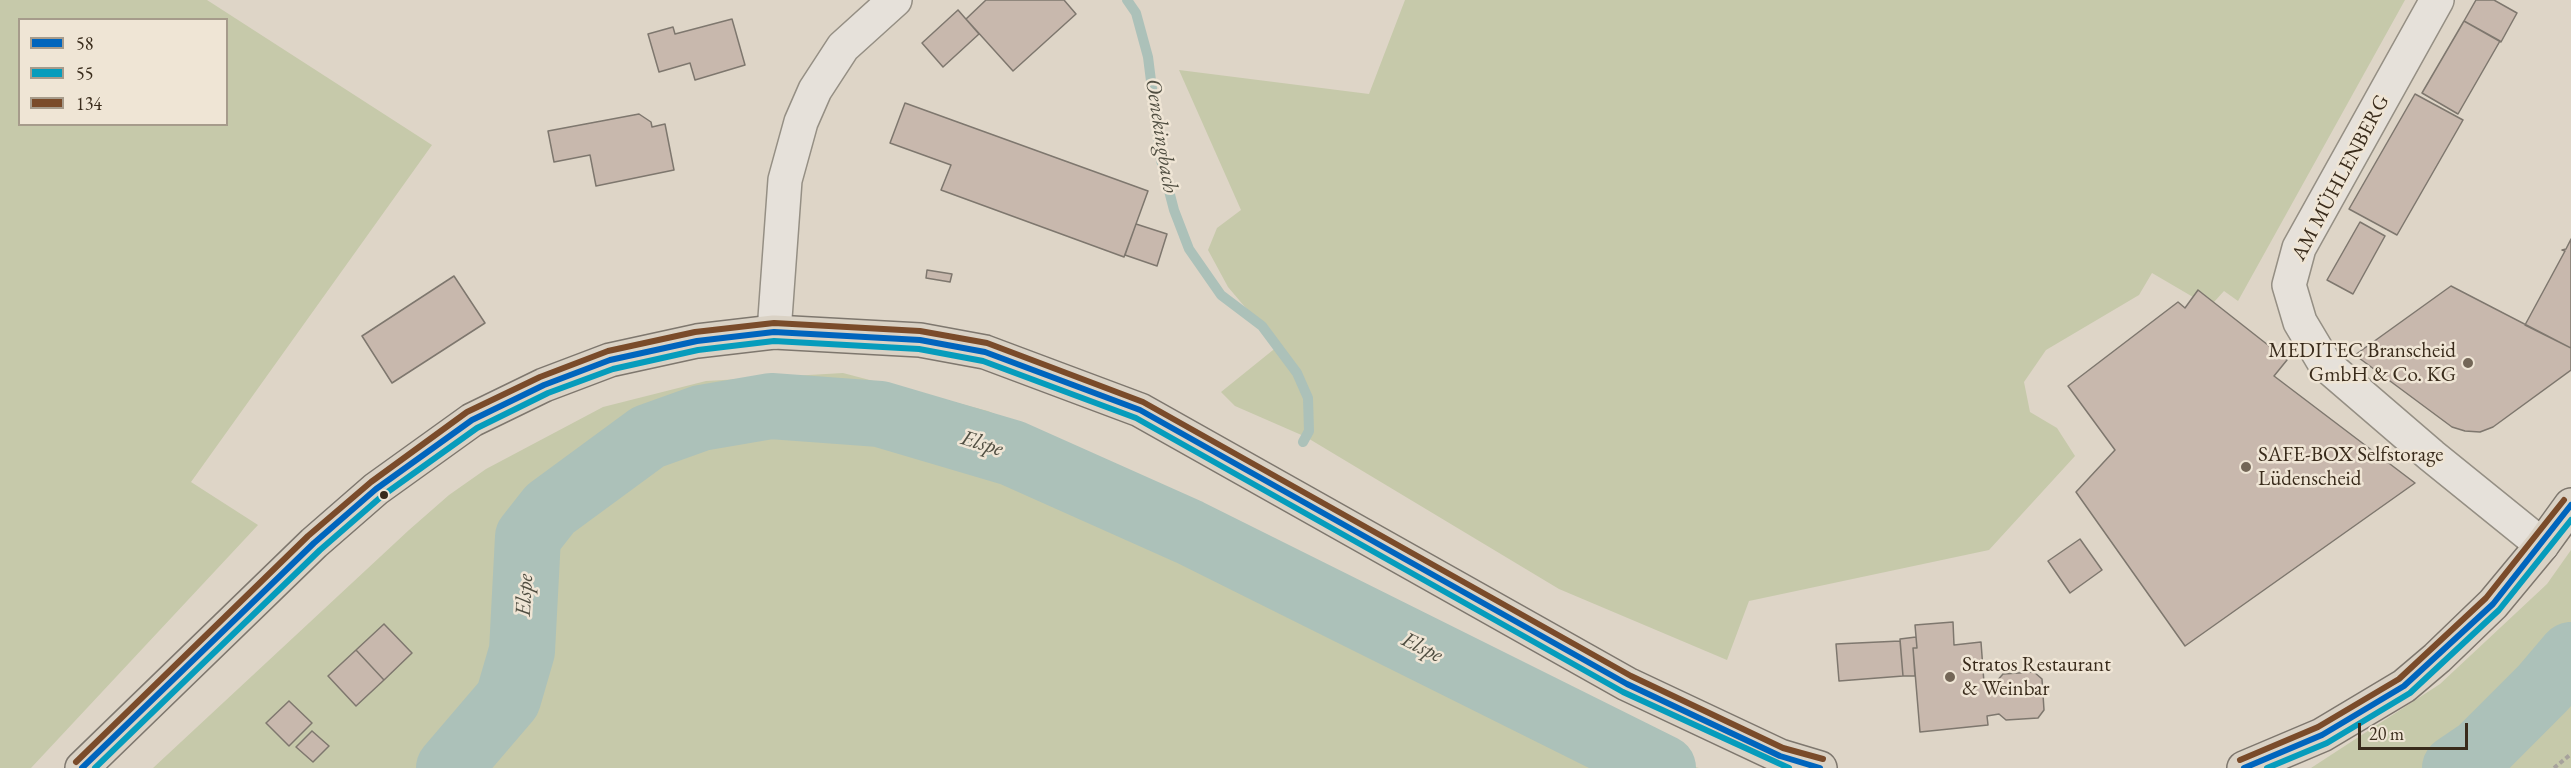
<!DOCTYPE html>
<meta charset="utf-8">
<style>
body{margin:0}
#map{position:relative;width:2571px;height:768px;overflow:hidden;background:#ded5c7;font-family:"EB Garamond",serif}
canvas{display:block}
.legend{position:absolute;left:18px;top:18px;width:210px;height:108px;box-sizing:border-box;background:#efe5d5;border:2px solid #a69b8b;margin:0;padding:8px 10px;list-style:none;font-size:18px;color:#392b1b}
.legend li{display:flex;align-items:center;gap:12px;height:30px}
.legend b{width:30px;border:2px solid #a69b8b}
.scale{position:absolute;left:2358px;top:723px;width:110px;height:27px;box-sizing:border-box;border:3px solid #392b1b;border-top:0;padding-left:8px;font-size:18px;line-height:21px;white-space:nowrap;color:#392b1b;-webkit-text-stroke:4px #efe5d5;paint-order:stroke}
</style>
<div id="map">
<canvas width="2571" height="768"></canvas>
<ul class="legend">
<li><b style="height:8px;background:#0065bd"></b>58</li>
<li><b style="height:8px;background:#069cbc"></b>55</li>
<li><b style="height:8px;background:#7a4b2a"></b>134</li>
</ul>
<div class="scale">20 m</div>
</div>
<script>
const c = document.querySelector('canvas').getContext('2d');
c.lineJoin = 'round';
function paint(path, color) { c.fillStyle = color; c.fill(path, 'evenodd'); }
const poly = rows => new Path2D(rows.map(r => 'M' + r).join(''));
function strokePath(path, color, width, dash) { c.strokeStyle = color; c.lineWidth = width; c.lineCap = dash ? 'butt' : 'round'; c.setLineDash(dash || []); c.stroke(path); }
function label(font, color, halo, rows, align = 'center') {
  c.font = font + ' "EB Garamond",serif'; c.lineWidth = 5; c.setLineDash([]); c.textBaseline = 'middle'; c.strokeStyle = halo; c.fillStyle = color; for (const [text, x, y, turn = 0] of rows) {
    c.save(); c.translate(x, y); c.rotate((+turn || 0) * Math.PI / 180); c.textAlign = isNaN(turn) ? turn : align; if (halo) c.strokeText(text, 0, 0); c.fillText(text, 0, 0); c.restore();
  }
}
const green = poly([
 [0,0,207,0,432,145,191,482,258,525,31,768,0,768],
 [20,20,226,20,226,124,20,124],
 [1405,0,2405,0,2238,301,2224,291,2214,302,2198,290,2193,297,2152,273,2139,295,2046,350,2024,382,2030,412,2057,428,2075,456,1989,550,1749,601,1727,660,1559,589,1306,437,1235,406,1221,392,1278,346,1228,287,1208,250,1217,228,1241,210,1179,70,1369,94],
 [843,373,988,411,1097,461,1211,516,1684,764,1699,768,153,768,409,530,449,495,486,469,603,407,706,381],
 [2571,550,2571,768,2311,768,2440,684,2547,584]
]);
const stream = poly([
 [1127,0,1136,13,1148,57,1161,160,1174,210,1189,249,1221,295,1262,326,1297,373,1308,398,1309,431,1303,442],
 [1123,503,1129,494]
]);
const river = poly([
 [449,768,508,699,522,651,528,537,550,509,648,437,701,418,771,406,880,414,1012,453,1189,532,1663,768],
 [2455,768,2480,751,2543,688,2571,655]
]);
const building = poly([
 [986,0,1064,0,1076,14,1013,71,966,19,986,0],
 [2476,0,2494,0,2517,13,2501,42,2464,21,2476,0],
 [958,10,979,34,943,67,922,43,958,10],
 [732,19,745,65,695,80,690,63,659,72,648,34,673,27,675,34,732,19],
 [2464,21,2500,41,2458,114,2422,93,2464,21],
 [2415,94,2463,120,2397,235,2349,209,2415,94],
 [905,103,1148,191,1124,257,941,190,951,165,890,143,905,103],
 [639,114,651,122,652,127,665,124,674,170,596,186,590,155,554,162,548,131,639,114],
 [2360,222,2385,236,2353,294,2327,280,2360,222],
 [1136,224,1167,234,1157,266,1125,255,1136,224],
 [2571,239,2571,348,2525,325,2565,251,2562,250,2566,249,2571,239],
 [927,270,952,274,950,282,926,278,927,270],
 [454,276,485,323,392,383,362,336,454,276],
 [2451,286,2571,348,2571,370,2493,427,2480,432,2465,431,2452,427,2355,355,2451,286],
 [2198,290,2287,360,2274,376,2415,483,2185,646,2076,492,2115,450,2068,386,2178,302,2185,308,2198,290],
 [2080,539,2102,570,2070,593,2048,561,2080,539],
 [1953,622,1954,645,1981,642,1984,683,1996,682,2003,674,2034,672,2042,679,2044,710,2038,718,2006,720,1999,714,1987,716,1988,725,1920,732,1913,648,1917,648,1915,625,1953,622],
 [384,624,412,653,384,680,356,650,384,624],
 [1916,637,1917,648,1913,648,1915,676,1903,676,1900,639,1916,637],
 [1900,641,1903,676,1839,681,1836,644,1900,641],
 [356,650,384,680,356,706,328,676,356,650],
 [289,701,312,723,289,746,266,723,289,701],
 [312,731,329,746,313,762,296,747,312,731]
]);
const path = poly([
 [2554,768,2571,754]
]);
const street = poly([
 [2437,0,2299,248,2289,285,2300,322,2325,364,2432,456,2542,545],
 [774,332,785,180,801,122,815,90,843,47,895,0]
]);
const primary = poly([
 [82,768,314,543,376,489,472,420,544,385,610,360,697,341,774,332,920,340,985,352,1140,410,1627,684,1780,756,1820,768],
 [2244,768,2322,735,2404,686,2437,658,2493,604,2542,545,2571,505]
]);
const bus1 = poly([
 [82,768,314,543,376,489,472,420,544,385,610,360,697,341,774,332,920,340,985,352,1140,410,1627,684,1780,756,1820,768],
 [2244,768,2322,735,2404,686,2493,604,2571,505]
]);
const bus2 = poly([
 [95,768,320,550,382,496,477,428,548,393,613,369,698,350,774,341,919,349,983,361,1136,418,1623,692,1789,768],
 [2267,768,2327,743,2410,693,2499,610,2571,520]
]);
const bus3 = poly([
 [2240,760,2318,727,2399,679,2486,598,2564,500],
 [76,762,308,536,371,482,467,412,540,377,608,351,695,332,774,323,920,331,987,343,1143,402,1631,676,1783,748,1823,759]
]);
const markers = [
 [2468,363,6,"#736657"],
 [2246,467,6,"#736657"],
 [384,495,5,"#392b1b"],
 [1950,677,6,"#736657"]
];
const streetNames = [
 ["AM MÜHLENBERG",2341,178,-62]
];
const poiNames = [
 ["MEDITEC Branscheid",2456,351,"right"],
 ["GmbH & Co. KG",2456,375,"right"],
 ["SAFE-BOX Selfstorage",2258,455],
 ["Lüdenscheid",2258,479],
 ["Stratos Restaurant",1962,665],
 ["& Weinbar",1962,689]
];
const waterNames = [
 ["Oenekingbach",1161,136,81],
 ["Elspe",982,444,17],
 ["Elspe",525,595,-87],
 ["Elspe",1422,648,26]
];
paint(green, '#c6c9aa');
strokePath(stream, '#acc1b9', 10);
strokePath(river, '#acc1b9', 66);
paint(building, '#c8b8ad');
strokePath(building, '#7e776e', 1.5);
strokePath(street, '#958f84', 36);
strokePath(primary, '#7e776e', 36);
strokePath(path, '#a7a29c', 4, [4.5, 3]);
strokePath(street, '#e6e1da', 33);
strokePath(primary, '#dad2c5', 33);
strokePath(bus1, '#0065bd', 6);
strokePath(bus2, '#069cbc', 6);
strokePath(bus3, '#7a4b2a', 6);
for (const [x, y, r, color] of markers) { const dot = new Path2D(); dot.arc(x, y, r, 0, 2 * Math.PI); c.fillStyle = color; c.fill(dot); strokePath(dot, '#efe5d5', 2); }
label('21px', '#392b1b', '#efe5d5', streetNames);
label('21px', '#392b1b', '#efe5d5', poiNames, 'left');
label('italic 22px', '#504e41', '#efe5d5', waterNames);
</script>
